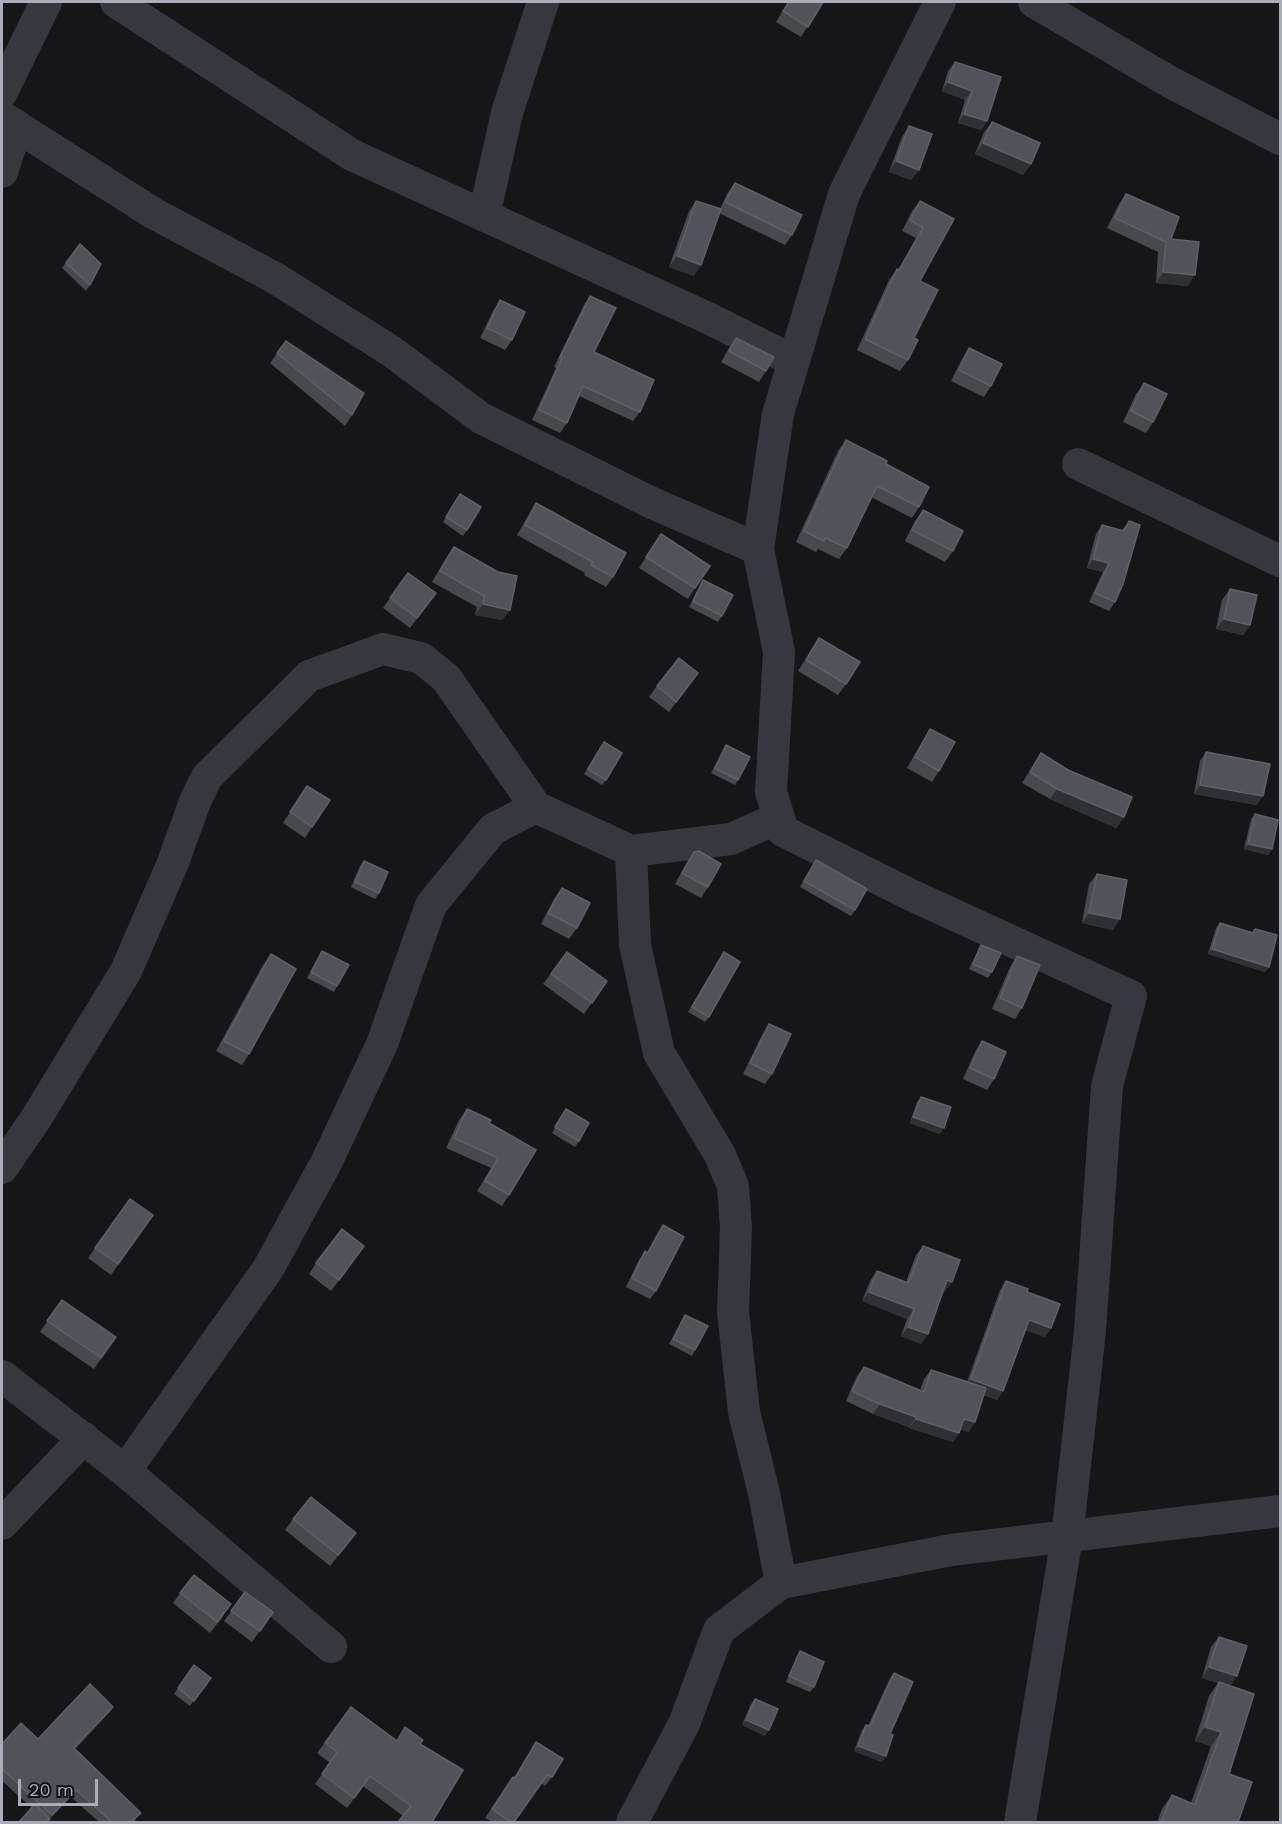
<!DOCTYPE html>
<style>
body{margin:0}
#map{position:relative;width:1282px;height:1824px;overflow:hidden;background:#161618;font-family:"Work Sans",sans-serif}
canvas{display:block}
.frame{position:absolute;inset:0;border:3px solid #a8adb8;pointer-events:none}
.scale{position:absolute;left:18px;top:1779px;width:80px;height:27px;box-sizing:border-box;border:3px solid #a8adb8;border-top:0;padding-left:8px;font-size:18px;line-height:21px;white-space:nowrap;color:#a8adb8;-webkit-text-stroke:4px #111113;paint-order:stroke}
</style>
<div id="map">
<canvas width="1282" height="1824"></canvas>
<div class="frame"></div>
<div class="scale">20 m</div>
</div>
<script>
const c = document.querySelector('canvas').getContext('2d');
c.lineJoin = 'round';
const poly = rows => new Path2D(rows.map(r => 'M' + r).join(''));
function strokePath(path, color, width, dash) { c.strokeStyle = color; c.lineWidth = width; c.lineCap = dash ? 'butt' : 'round'; c.setLineDash(dash || []); c.stroke(path); }
function paint(path, color) { c.fillStyle = color; c.fill(path, 'evenodd'); }
const minor = poly([
 [116,2,352,155,708,318,794,361],
 [940,2,844,194,778,414,758,549,779,652,771,792,783,831,911,895,1131,996,1107,1086,1090,1331,1067,1537,1020,1822],
 [1034,2,1170,82,1280,139],
 [2,92,46,2],
 [2,117,153,213,275,278,391,351,481,418,650,502,758,549],
 [2,172,17,126],
 [484,216,507,113,543,2],
 [1078,464,1280,561],
 [631,851,635,945,659,1053,720,1155,733,1186,736,1228,733,1312,744,1412,764,1493,781,1583],
 [2,1168,37,1117,126,971,172,865,196,799,207,777,309,676,383,649,421,658,446,678,536,807,631,851,731,839,778,818],
 [2,1376,125,1471,331,1647],
 [125,1471,268,1269,326,1163,382,1044,431,905,493,829,536,807],
 [2,1524,84,1438],
 [632,1822,684,1724,719,1630,781,1583,951,1550,1280,1511]
]);
const wall = poly([
 [788,2,823,2,801,37,776,22],
 [955,62,987,121,981,130,958,123,965,100,942,91,948,71],
 [992,122,1031,164,1023,175,975,154,984,132],
 [909,126,911,180,889,172,902,137],
 [735,183,792,235,785,245,719,213,694,276,669,267,689,211,696,201,720,209,727,194],
 [1126,194,1171,239,1188,286,1156,283,1158,252,1107,228,1119,204],
 [920,201,954,219,920,281,914,338,908,360,900,371,857,350,889,280,897,269,898,270,916,238,902,231,912,211],
 [80,244,90,285,86,291,62,268],
 [590,296,594,352,640,412,633,421,579,396,567,423,560,433,532,420,556,368,554,367,584,305],
 [500,300,512,340,505,350,480,338,493,311],
 [736,338,766,371,759,382,721,362,729,348],
 [286,341,352,415,345,426,270,363],
 [969,348,991,386,984,397,951,381,962,359],
 [1144,383,1153,422,1146,433,1123,422,1136,394],
 [846,440,886,464,919,507,912,518,871,497,847,548,839,559,818,549,816,552,796,542,838,451],
 [460,494,467,530,463,536,443,522],
 [536,503,613,577,606,587,584,575,585,573,517,535,529,514],
 [923,510,953,551,945,562,905,541,915,521],
 [1129,521,1115,602,1109,611,1089,602,1103,572,1087,568,1096,534,1102,525,1122,530],
 [661,534,695,588,688,599,639,568],
 [454,547,510,610,502,620,475,615,477,607,432,582,446,558],
 [408,573,436,593,410,628,383,608],
 [703,580,722,616,718,622,689,607,700,586],
 [1230,589,1250,625,1243,635,1216,629,1222,600],
 [819,638,846,684,838,695,798,671],
 [690,684,669,712,649,697,657,686],
 [930,729,939,771,932,782,907,768,923,740],
 [604,742,606,780,602,785,584,774],
 [726,745,738,780,735,785,711,773],
 [1206,752,1257,805,1194,794,1200,761],
 [1041,753,1124,817,1116,828,1050,799,1022,783],
 [307,786,312,827,305,838,283,823],
 [1255,814,1272,849,1268,855,1244,849,1251,819],
 [694,852,708,887,701,898,675,884,687,862],
 [816,860,855,910,851,916,800,887],
 [364,861,379,893,375,899,351,887,360,866],
 [1097,874,1113,930,1082,923,1089,884],
 [562,888,577,928,569,939,541,924,554,899],
 [1220,923,1252,933,1255,929,1269,967,1265,972,1208,954,1216,928],
 [981,945,992,972,988,978,969,969,978,950],
 [322,951,337,986,334,992,307,978],
 [567,952,607,981,584,1014,543,984],
 [724,952,709,1017,705,1022,688,1012],
 [271,954,249,1054,242,1065,216,1051,263,965],
 [1017,956,1022,1008,1015,1019,992,1009,1010,967],
 [769,1024,772,1074,765,1084,743,1074,762,1035],
 [982,1041,994,1079,987,1090,963,1079,975,1052],
 [921,1097,940,1134,910,1123,917,1102],
 [467,1109,489,1123,509,1195,502,1206,477,1191,491,1168,446,1148,459,1120],
 [566,1109,579,1141,575,1147,552,1133],
 [130,1199,153,1215,111,1275,88,1258],
 [663,1225,656,1291,650,1299,626,1287,639,1260,645,1251,647,1252,657,1234],
 [364,1246,331,1291,309,1274,316,1263],
 [923,1246,945,1292,943,1291,928,1334,921,1344,901,1336,907,1319,862,1301,870,1281,877,1271,906,1282,916,1255],
 [1006,1281,1027,1292,1051,1328,1045,1337,1025,1330,1003,1391,997,1400,984,1395,969,1432,960,1429,953,1442,909,1428,909,1427,873,1414,846,1401,857,1376,864,1367,920,1390,924,1379,931,1370,967,1382,1000,1290],
 [62,1300,116,1337,94,1369,40,1332],
 [685,1315,695,1350,692,1356,669,1344],
 [293,1519,348,1544,330,1566,285,1530],
 [245,1592,273,1612,252,1642,224,1621],
 [180,1593,224,1615,210,1633,173,1603],
 [1219,1637,1237,1676,1230,1686,1229,1774,1238,1822,1157,1822,1162,1809,1172,1795,1191,1803,1211,1746,1195,1741,1209,1696,1218,1683,1202,1678,1211,1647],
 [800,1651,814,1687,810,1692,786,1682,797,1656],
 [194,1665,211,1678,190,1706,174,1694],
 [894,1673,890,1734,886,1756,882,1762,854,1751,862,1730,866,1725,868,1726,890,1678],
 [755,1699,765,1736,742,1725,751,1704],
 [113,1707,108,1714,75,1749,136,1820,133,1822,99,1822,71,1797,47,1822,19,1822,32,1808,2,1781,2,1744,38,1739],
 [351,1707,397,1740,420,1744,463,1770,403,1816,363,1786,347,1808,315,1784,330,1763,317,1753],
 [536,1742,552,1777,545,1786,541,1783,514,1822,492,1822,485,1818,513,1777,514,1778]
]);
const shadedWall = poly([
 [948,82,972,91,965,100,942,91],
 [964,114,987,121,981,130,958,123],
 [983,143,1031,164,1023,175,975,154],
 [896,161,919,170,911,180,889,172],
 [677,256,701,265,694,276,669,267],
 [1163,272,1195,275,1188,286,1156,283],
 [1093,559,1109,563,1103,572,1087,568],
 [483,604,510,610,502,620,475,615],
 [1224,619,1250,625,1243,635,1216,629],
 [1200,785,1263,796,1257,805,1194,794],
 [1057,789,1124,817,1116,828,1050,799],
 [1248,844,1272,849,1268,855,1244,849],
 [1089,913,1120,919,1113,930,1082,923],
 [1212,949,1269,967,1265,972,1208,954],
 [913,1117,944,1128,940,1134,910,1123],
 [947,1280,952,1282,945,1292,941,1290],
 [869,1292,914,1309,907,1319,862,1301],
 [1029,1320,1051,1328,1045,1337,1022,1329],
 [908,1327,928,1334,921,1344,901,1336],
 [971,1379,1003,1391,997,1400,965,1388],
 [880,1404,916,1417,909,1427,873,1414],
 [916,1419,959,1433,953,1442,909,1428],
 [964,1419,975,1422,969,1432,957,1428],
 [356,1533,348,1544,330,1566,338,1555],
 [1209,1667,1237,1676,1229,1687,1202,1678],
 [113,1707,108,1714,69,1756,74,1748],
 [746,1720,769,1730,765,1736,742,1725],
 [1205,1727,1221,1732,1211,1746,1195,1741],
 [858,1746,886,1756,882,1762,854,1751],
 [76,1790,71,1797,47,1822,52,1815]
]);
const building = poly([
 [789,2,823,2,808,27,783,11,789,2],
 [955,62,1001,77,987,121,964,114,972,91,948,82,955,62],
 [992,122,1040,143,1031,164,983,143,992,122],
 [909,126,932,134,919,170,896,161,909,126],
 [735,183,802,215,792,235,725,202,735,183],
 [1126,194,1179,217,1171,239,1199,242,1195,275,1163,272,1166,242,1115,218,1126,194],
 [696,201,721,209,701,265,677,256,696,201],
 [920,201,954,219,920,281,938,290,914,338,918,340,908,360,865,339,897,269,899,270,923,228,910,220,920,201],
 [80,244,101,264,90,285,66,263,80,244],
 [590,296,616,308,594,352,654,380,640,412,583,386,567,423,539,410,562,358,560,357,590,296],
 [500,300,525,312,512,340,487,328,500,300],
 [736,338,774,357,766,371,729,351,736,338],
 [286,341,364,393,352,415,277,353,286,341],
 [969,348,1002,364,991,386,959,370,969,348],
 [1144,383,1167,394,1153,422,1131,411,1144,383],
 [846,440,887,461,886,464,929,487,919,507,877,486,847,548,825,538,824,541,804,531,846,440],
 [460,494,481,507,467,530,446,517,460,494],
 [536,503,626,553,613,577,591,565,593,562,525,525,536,503],
 [923,510,963,531,953,551,912,530,923,510],
 [1129,521,1140,525,1123,584,1115,602,1095,593,1109,563,1093,559,1102,525,1124,531,1129,521],
 [661,534,710,566,695,588,646,557,661,534],
 [454,547,498,572,517,576,510,610,483,604,484,596,440,571,454,547],
 [408,573,436,593,417,618,390,598,408,573],
 [703,580,733,595,722,616,693,601,703,580],
 [1230,589,1257,595,1250,625,1224,619,1230,589],
 [819,638,860,662,846,684,806,660,819,638],
 [679,658,698,673,676,702,657,686,679,658],
 [930,729,955,742,939,771,915,757,930,729],
 [604,742,622,753,606,780,588,769,604,742],
 [726,745,750,757,738,780,715,768,726,745],
 [1206,752,1270,764,1263,796,1200,785,1206,752],
 [1041,753,1068,770,1132,797,1124,817,1057,789,1030,772,1041,753],
 [307,786,330,800,312,827,290,812,307,786],
 [1255,814,1278,820,1272,849,1248,844,1255,814],
 [699,851,721,864,708,887,682,873,694,852,699,851],
 [816,860,867,889,855,910,804,881,816,860],
 [364,861,388,872,379,893,355,882,364,861],
 [1097,874,1127,880,1120,919,1089,913,1097,874],
 [562,888,590,903,577,928,548,913,562,888],
 [1220,923,1253,933,1255,929,1277,935,1269,967,1212,949,1220,923],
 [981,945,1001,953,992,972,973,964,981,945],
 [322,951,349,965,337,986,311,972,322,951],
 [567,952,607,981,592,1003,551,974,567,952],
 [724,952,740,962,709,1017,692,1007,724,952],
 [271,954,296,969,249,1054,224,1041,271,954],
 [1017,956,1040,965,1022,1008,1000,998,1017,956],
 [769,1024,791,1034,772,1074,750,1063,769,1024],
 [982,1041,1006,1052,994,1079,970,1068,982,1041],
 [921,1097,951,1107,944,1128,913,1117,921,1097],
 [467,1109,491,1120,489,1123,536,1150,509,1195,485,1181,498,1158,454,1138,467,1109],
 [566,1109,589,1123,579,1141,555,1127,566,1109],
 [130,1199,153,1215,118,1264,95,1248,130,1199],
 [663,1225,684,1237,656,1291,632,1278,645,1251,648,1253,663,1225],
 [342,1229,364,1246,339,1280,316,1263,342,1229],
 [923,1246,960,1260,952,1282,947,1280,928,1334,908,1327,914,1309,869,1292,877,1271,908,1283,923,1246],
 [1006,1281,1028,1289,1027,1292,1060,1304,1051,1328,1029,1320,1003,1391,971,1379,1006,1281],
 [62,1300,116,1337,101,1358,47,1321,62,1300],
 [685,1315,708,1326,695,1350,673,1339,685,1315],
 [864,1367,924,1392,931,1370,986,1388,975,1422,964,1419,959,1433,916,1419,916,1417,880,1404,852,1391,864,1367],
 [311,1497,356,1533,338,1555,293,1519,311,1497],
 [194,1575,231,1604,217,1622,180,1593,194,1575],
 [245,1592,273,1612,260,1631,231,1611,245,1592],
 [1219,1637,1247,1646,1237,1676,1209,1667,1219,1637],
 [800,1651,824,1662,814,1687,789,1676,800,1651],
 [194,1665,211,1678,194,1701,178,1688,194,1665],
 [894,1673,913,1682,890,1734,893,1735,886,1756,858,1746,866,1725,870,1726,894,1673],
 [1219,1682,1254,1694,1229,1774,1252,1782,1238,1822,1161,1822,1172,1795,1195,1805,1221,1732,1205,1727,1219,1682],
 [90,1684,113,1707,74,1748,141,1813,131,1822,112,1822,76,1790,52,1815,2,1769,2,1744,21,1723,38,1739,90,1684],
 [755,1699,778,1709,769,1730,746,1720,755,1699],
 [351,1707,397,1741,405,1727,423,1740,420,1744,463,1770,432,1822,398,1822,411,1806,370,1776,354,1798,322,1774,337,1752,325,1743,351,1707],
 [536,1742,563,1759,552,1777,547,1775,514,1822,511,1822,492,1809,513,1777,515,1778,536,1742],
 [35,1804,50,1819,47,1822,19,1822,35,1804]
]);
strokePath(minor, '#37383d', 32);
paint(wall, '#47494d');
paint(shadedWall, '#2f3033');
paint(building, '#525359');
strokePath(building, '#5f6168', 1.5);
</script>
